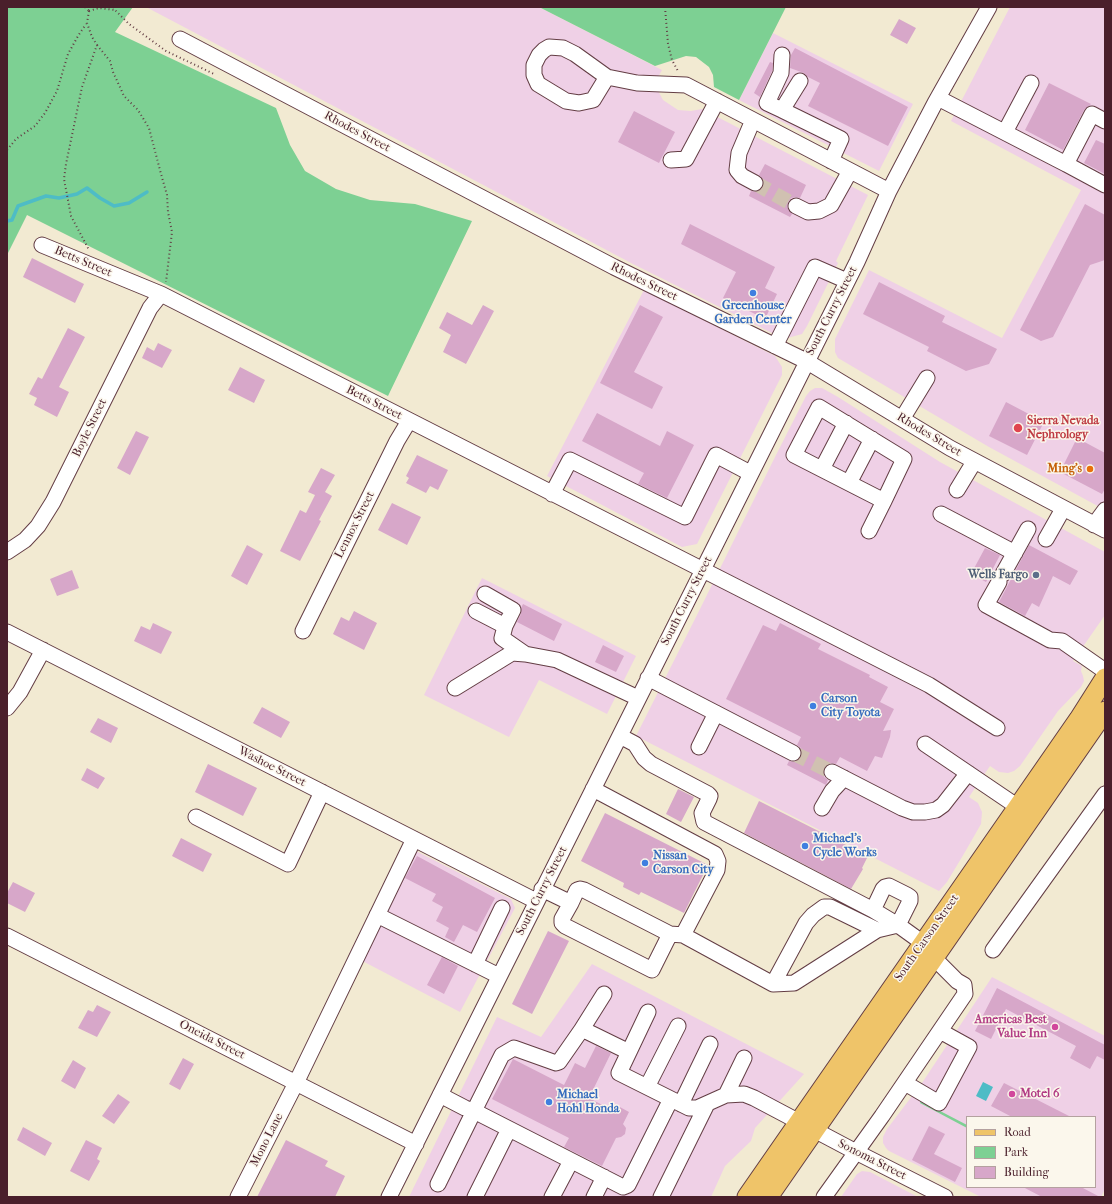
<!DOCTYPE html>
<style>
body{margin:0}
#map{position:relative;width:1112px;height:1204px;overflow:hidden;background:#f2ead2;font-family:"IM FELL French Canon",serif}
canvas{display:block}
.frame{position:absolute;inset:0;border:8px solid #4a1f2b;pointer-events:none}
.legend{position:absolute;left:966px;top:1116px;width:130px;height:72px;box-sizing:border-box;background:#fbf7ec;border:1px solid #b4a19f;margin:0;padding:5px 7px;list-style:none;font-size:12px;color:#4a1f2b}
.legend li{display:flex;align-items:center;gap:8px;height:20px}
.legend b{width:20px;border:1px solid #b4a19f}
</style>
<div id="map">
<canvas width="1112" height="1204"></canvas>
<div class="frame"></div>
<ul class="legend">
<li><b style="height:5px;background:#efc469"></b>Road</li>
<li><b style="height:11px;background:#7dd093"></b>Park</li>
<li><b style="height:11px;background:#d7a7c9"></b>Building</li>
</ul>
</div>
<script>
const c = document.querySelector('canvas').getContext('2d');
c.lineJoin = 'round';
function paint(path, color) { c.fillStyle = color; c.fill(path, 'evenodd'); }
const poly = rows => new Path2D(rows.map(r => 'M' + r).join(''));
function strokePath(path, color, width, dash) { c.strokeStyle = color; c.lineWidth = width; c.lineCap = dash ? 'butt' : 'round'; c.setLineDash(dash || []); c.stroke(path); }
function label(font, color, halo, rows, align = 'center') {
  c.font = font + ' "IM FELL French Canon",serif'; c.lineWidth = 3; c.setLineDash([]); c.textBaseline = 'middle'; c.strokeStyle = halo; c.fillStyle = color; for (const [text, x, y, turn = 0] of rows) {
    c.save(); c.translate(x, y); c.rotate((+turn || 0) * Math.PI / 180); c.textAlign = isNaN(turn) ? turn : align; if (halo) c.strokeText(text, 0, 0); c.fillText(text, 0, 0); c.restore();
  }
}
const built = poly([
 [146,7,539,7,662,70,657,79,656,87,663,100,678,110,691,111,702,109,868,195,836,261,838,263,807,326,802,334,784,339,633,264],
 [1010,7,1105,7,1105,510,989,447,838,358,835,352,835,339,869,270,1002,338,1081,190,951,121],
 [773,33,913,104,879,171,739,100],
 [644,290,775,356,782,367,782,375,697,544,682,547,547,476],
 [815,388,822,388,838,397,940,462,1105,552,1105,615,1073,661,1082,666,1081,671,1083,676,1084,681,1081,687,1058,711,1020,766,1014,771,1008,773,999,772,990,766,969,797,978,803,982,812,981,824,965,852,947,882,939,891,636,736,700,609,774,459,806,396,810,391],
 [482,578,636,656,607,714,539,680,509,737,424,695],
 [404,845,511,899,515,908,460,1012,349,954],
 [592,964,804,1074,755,1128,751,1141,725,1166,711,1197,409,1197,497,1017,541,1037],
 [992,977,1105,1036,1105,1189,1101,1197,981,1197,889,1151,886,1148,883,1143,883,1137,887,1129,922,1083],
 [967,1117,1095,1117,1095,1187,967,1187],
 [862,1171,870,1172,918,1197,841,1197,857,1174]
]);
const green = poly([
 [7,7,133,7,115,32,276,108,290,145,305,171,336,189,370,200,415,204,472,221,388,396,27,215,7,255],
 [539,7,786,7,739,100,714,87,713,75,709,67,696,57,686,56,655,66],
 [921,1101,967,1125,967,1128,920,1103]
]);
const water = poly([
 [983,1082,993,1087,986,1101,976,1096]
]);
const stream = poly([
 [7,221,12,220,18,206,46,196,59,198,77,194,87,188,100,198,114,206,129,203,147,192]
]);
const building = poly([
 [899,19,916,28,907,44,890,35],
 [795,48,908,107,888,146,808,106,820,83,808,77,804,73,790,68,791,55],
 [770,62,773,63,772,71,760,97,754,93],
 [1049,83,1091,104,1084,110,1063,150,1025,130],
 [634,111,675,132,659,163,618,142],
 [1096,140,1105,144,1105,174,1084,163],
 [765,164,806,185,800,198,796,197,791,198,788,202,787,207,792,214,790,217,749,196,751,191,755,192,759,191,763,187,764,183,763,179,759,175],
 [1085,204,1105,215,1105,260,1090,265,1053,337,1041,341,1020,330],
 [690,224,775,267,765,288,777,294,765,319,723,298,736,272,681,244],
 [32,258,84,284,75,303,23,277],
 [879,282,945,316,942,322,997,349,989,364,966,371,927,351,929,347,863,314],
 [483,305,494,311,466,364,443,352,451,335,439,328,447,312,472,325],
 [640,305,663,317,634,372,663,387,652,409,600,383],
 [68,328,85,337,59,387,69,392,57,417,34,405,37,398,29,394,38,377,42,379],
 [158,343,172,350,162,368,142,358,147,347,154,351],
 [240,367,265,380,254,403,228,390],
 [1006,402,1044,422,1027,455,989,436],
 [597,413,660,446,667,431,694,445,667,498,638,484,644,473,582,441],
 [136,431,149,437,130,475,117,468],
 [1077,438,1105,453,1105,489,1102,494,1060,472],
 [417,455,448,470,438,490,430,486,426,493,406,483,409,478,406,476],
 [321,468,335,475,325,492,332,496,319,520,321,521,300,561,280,551,300,510,306,513,315,495,308,492],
 [392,503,421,517,407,545,378,530],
 [247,545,263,554,247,585,231,576],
 [1029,545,1078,571,1070,585,1053,576,1039,607,1032,603,1025,616,999,602],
 [985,548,1000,555,986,582,971,574],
 [72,570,79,588,57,596,50,579],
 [523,604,562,624,554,641,517,622,521,614,521,608],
 [354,611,377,623,364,650,333,634,341,617,349,621],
 [153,623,172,632,161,654,134,641,141,626,150,630],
 [780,623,821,644,818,649,870,675,869,677,888,687,880,702,894,709,883,731,891,730,890,737,882,758,875,756,867,771,840,757,836,764,832,763,827,764,824,768,823,772,824,777,828,780,826,785,787,765,789,761,793,762,798,761,801,757,802,753,801,748,797,745,801,737,726,699,763,625,776,631],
 [603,645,624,656,616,672,595,662],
 [262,707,290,722,281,738,253,723],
 [98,718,118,728,111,743,90,732],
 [208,764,257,788,243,816,195,792],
 [87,768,105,778,98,789,81,780],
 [678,789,694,797,681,822,666,814],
 [759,801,868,856,862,868,863,869,851,889,744,833],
 [605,813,708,865,684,913,641,892,639,895,623,887,624,883,581,861],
 [181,838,212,854,203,872,172,856],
 [417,856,495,898,477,932,463,925,454,942,445,937,449,928,436,921,443,907,432,901,436,894,405,878],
 [13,882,35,893,25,912,7,903,7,893],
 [548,931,569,941,532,1014,512,1004],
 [442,957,458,966,444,994,427,985],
 [997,988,1105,1045,1105,1060,1097,1056,1090,1069,1070,1058,1076,1046,1006,1009,991,1039,975,1031],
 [97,1005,111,1012,97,1037,78,1028,88,1010,93,1012],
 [596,1046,611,1053,589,1098,616,1112,618,1106,629,1112,623,1124,626,1128,625,1134,621,1137,616,1138,602,1166,564,1147,569,1138,492,1099,513,1059,564,1085,575,1063,585,1068],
 [183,1058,194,1064,180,1090,169,1084],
 [73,1060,86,1068,75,1089,61,1081],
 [1004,1083,1071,1117,1012,1117,991,1106],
 [118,1094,130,1102,114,1124,102,1116],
 [929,1126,945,1134,934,1154,962,1168,955,1182,912,1160],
 [23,1127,52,1143,45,1156,17,1140],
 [86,1140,102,1148,97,1159,100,1161,89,1181,70,1171],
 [286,1140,328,1161,325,1166,345,1176,335,1197,257,1197],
 [1023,1187,1081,1187,1100,1197,1042,1197]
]);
const minorTunnel = poly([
 [755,183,796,206],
 [793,753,832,772]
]);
const path = poly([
 [85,7,89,11],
 [114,7,115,10,129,24,166,51,214,74],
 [665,7,668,44,672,60,678,71],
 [89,11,87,23,92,37,97,45,82,87,66,164,64,179,71,216,89,250],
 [89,11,99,8,115,10],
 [97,45,110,61,113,72,124,96,138,110,149,128,161,174,167,195,168,212,172,232,166,282],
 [7,150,16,139,35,126,45,113,57,91,68,54,78,36,86,24]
]);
const minor = poly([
 [180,39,614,267,806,361,950,448,1105,530],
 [782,55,781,73,767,103,782,110],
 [607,77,593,100,579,103,566,101,538,84,534,75,534,65,539,55,544,50,549,47,563,48,575,54,607,77,637,83,686,85,889,191],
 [800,81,782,110,841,139,831,161],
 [938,98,1066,164],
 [753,120,739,153,737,170,742,176,755,183],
 [1105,121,1092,114,1066,164,1105,185],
 [1005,132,1031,83],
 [671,160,686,159,717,101],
 [796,206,808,212,819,211,831,205,850,171],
 [42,245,161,294,929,685,997,728],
 [775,346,815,267,847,281],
 [902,419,927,378],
 [822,469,846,423],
 [849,483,872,439],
 [957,490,974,462],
 [552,494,570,460,685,517,716,455,750,473],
 [941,514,1015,553],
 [1094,525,1105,510],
 [869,531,884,501,904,459,819,407,794,455,884,501],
 [1046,539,1063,509],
 [7,552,25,540,38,526,53,502,150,308,161,294],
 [1003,574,1028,529],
 [999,582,986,605,1050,640,1062,641,1105,671],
 [485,594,513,610,505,626],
 [476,611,505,626,502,638,525,654],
 [303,631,397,441,409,421],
 [7,632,536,901],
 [648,678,793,753],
 [455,688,512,653,525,654,557,660,638,698],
 [7,708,20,692,43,650],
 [620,736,635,744,644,758,651,764,708,794,710,796,709,799,702,813,704,822,873,910],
 [925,744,1018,807],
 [699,747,716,713],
 [832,772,902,808,913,812,925,812,936,810,943,805,968,773],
 [593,789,715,854,718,861,717,870,683,935],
 [822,808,832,791,844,778],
 [196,817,288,864,322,792],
 [542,889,571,903,562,919,562,923,565,926,652,970,670,934,584,890,580,889,577,890,571,903],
 [377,915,499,976],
 [877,930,898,925,910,901,910,897,907,895,889,886,885,887,883,889,873,910,898,925,923,943],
 [670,934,683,935,773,984,794,983,877,930,830,907,824,907,813,915,806,923,773,984],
 [7,936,416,1144],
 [993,950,1105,794],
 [475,964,502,908],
 [582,1029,604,994],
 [629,1052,648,1012],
 [905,1083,939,1103,969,1047,940,1031],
 [647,1087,678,1026],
 [726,1095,744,1058],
 [671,1099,628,1185,623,1187,474,1111,502,1055,514,1048,556,1063,559,1062,582,1029,629,1052,619,1073,689,1108,697,1108,726,1095,744,1094,754,1098,856,1152,945,1197],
 [681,1104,710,1044],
 [438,1184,474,1111,465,1108,440,1095],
 [238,1197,296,1083,414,839],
 [389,1197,857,262,889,191,935,103,989,7],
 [475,1197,509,1129],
 [552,1197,571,1161],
 [594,1197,604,1177],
 [661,1197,707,1104],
 [824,1197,882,1116,965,994,964,985,957,981,934,958]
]);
const major = poly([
 [747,1197,1018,807,1079,719,1105,678],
 [768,1197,1105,711]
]);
const markers = [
 [753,293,4,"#3f7fe0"],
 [1018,428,5,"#e0444e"],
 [1090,469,4,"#e8710a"],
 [1036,575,4,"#5c6f8a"],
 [813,706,4,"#3f7fe0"],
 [805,846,4,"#3f7fe0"],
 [645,863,4,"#3f7fe0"],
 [1055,1027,4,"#d1479c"],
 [1012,1094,4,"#d1479c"],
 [549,1102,4,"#3f7fe0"]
];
const streetNames = [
 ["Rhodes Street",357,132,28],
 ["Betts Street",83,262,23],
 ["Rhodes Street",644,282,26],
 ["South Curry Street",832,311,-63],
 ["Betts Street",374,403,27],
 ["Boyle Street",90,428,-64],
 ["Rhodes Street",929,435,31],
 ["Lennox Street",355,525,-63],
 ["South Curry Street",687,601,-63],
 ["Washoe Street",272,767,27],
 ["South Curry Street",542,891,-63],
 ["South Carson Street",927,938,-55],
 ["Oneida Street",212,1040,27],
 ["Mono Lane",267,1140,-63],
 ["Sonoma Street",872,1160,27]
];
const shopNames = [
 ["Greenhouse",753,306,"center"],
 ["Garden Center",753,320,"center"],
 ["Carson",821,699],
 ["City Toyota",821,713],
 ["Michael's",813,839],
 ["Cycle Works",813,853],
 ["Nissan",653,856],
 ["Carson City",653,870],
 ["Michael",557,1095],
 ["Hohl Honda",557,1109]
];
const healthNames = [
 ["Sierra Nevada",1027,421],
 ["Nephrology",1027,435]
];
const foodNames = [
 ["Ming's",1082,469]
];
const serviceNames = [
 ["Wells Fargo",1028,575]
];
const hotelNames = [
 ["Americas Best",1047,1020],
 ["Value Inn",1047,1034],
 ["Motel 6",1020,1094,"left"]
];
paint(built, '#efd0e6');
paint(green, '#7dd093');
paint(water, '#4ebcc6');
strokePath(stream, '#4ebcc6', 3.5);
paint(building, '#d7a7c9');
strokePath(minorTunnel, '#d0c1b1', 15, [15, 8]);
strokePath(minor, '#633d44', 17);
strokePath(major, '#633d44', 21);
strokePath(path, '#633d44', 2, [1, 3]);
strokePath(minor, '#fff', 15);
strokePath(major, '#efc469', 19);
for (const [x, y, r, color] of markers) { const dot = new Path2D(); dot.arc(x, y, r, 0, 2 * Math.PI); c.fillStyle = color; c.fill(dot); strokePath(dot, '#fbf7ec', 1.5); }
label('12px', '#4a1f2b', '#fbf7ec', streetNames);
label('bold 12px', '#366cbe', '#fbf7ec', shopNames, 'left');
label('bold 12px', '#be3a42', '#fbf7ec', healthNames, 'left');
label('bold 12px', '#c56008', '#fbf7ec', foodNames, 'right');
label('bold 12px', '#4e5e75', '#fbf7ec', serviceNames, 'right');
label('bold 12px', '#b23c85', '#fbf7ec', hotelNames, 'right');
</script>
